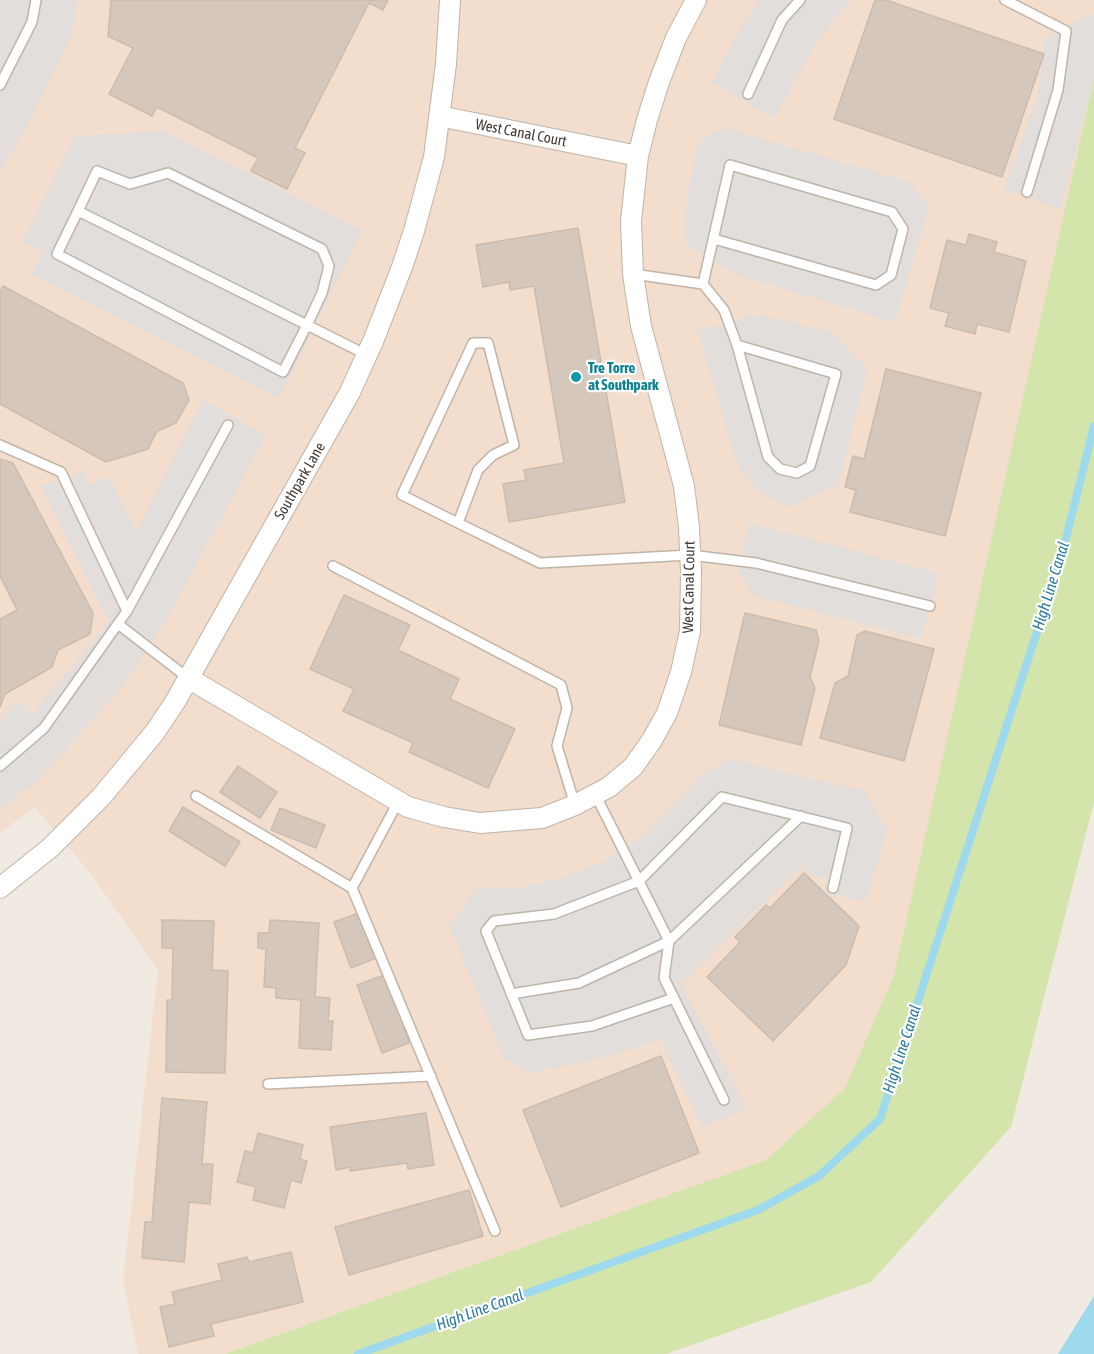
<!DOCTYPE html>
<style>
body{margin:0}
canvas{display:block;background:#f1eae2}
</style>
<canvas width="1094" height="1354"></canvas>
<script>
const c = document.querySelector('canvas').getContext('2d');
c.lineJoin = 'round';
function paint(path, color) { c.fillStyle = color; c.fill(path, 'evenodd'); }
const poly = rows => new Path2D(rows.map(r => 'M' + r).join(''));
function strokePath(path, color, width, dash) { c.strokeStyle = color; c.lineWidth = width; c.lineCap = dash ? 'butt' : 'round'; c.setLineDash(dash || []); c.stroke(path); }
function label(font, color, halo, rows, align = 'center') {
  c.font = font + ' "Asap Condensed",sans-serif'; c.lineWidth = 4.5; c.setLineDash([]); c.textBaseline = 'middle'; c.strokeStyle = halo; c.fillStyle = color; for (const [text, x, y, turn = 0] of rows) {
    c.save(); c.translate(x, y); c.rotate((+turn || 0) * Math.PI / 180); c.textAlign = isNaN(turn) ? turn : align; if (halo) c.strokeText(text, 0, 0); c.fillText(text, 0, 0); c.restore();
  }
}
const commercial = poly([
 [0,0,1094,0,1094,79,894,975,845,1088,766,1160,225,1354,138,1354,123,1281,158,970,91,874,35,807,0,833]
]);
const green = poly([
 [1094,79,1094,802,1011,1127,871,1282,666,1354,225,1354,766,1160,845,1088,894,975]
]);
const parking = poly([
 [0,0,78,0,73,32,30,120,0,172],
 [759,0,851,0,817,41,774,119,712,82,740,29],
 [1088,14,1094,16,1094,80,1060,209,1004,189,1039,92,1044,40],
 [725,128,910,182,929,207,895,322,737,275,685,244,685,216,689,187,699,141],
 [164,131,362,230,279,398,31,275,43,251,23,241,75,136],
 [755,314,833,333,867,369,838,485,788,507,758,492,741,470,735,458,698,331],
 [203,400,266,435,171,611,126,682,42,776,0,810,0,720,18,700,32,714,109,622,41,486,83,471,90,485,108,476,137,531],
 [749,523,939,573,921,639,753,595,737,569],
 [730,759,865,791,887,830,866,902,824,892,827,878,804,873,807,860,681,984,747,1108,703,1127,660,1040,616,1054,528,1074,503,1056,449,925,477,888,520,888,558,879,602,863,643,836,706,771]
]);
const water = poly([
 [1094,1296,1094,1354,1058,1354]
]);
const stream = poly([
 [358,1354,758,1210,819,1176,880,1119,1062,554,1094,426]
]);
const building = poly([
 [111,0,388,0,383,10,369,3,295,148,305,153,287,189,251,171,258,158,157,107,152,116,109,94,133,48,108,36,111,0],
 [875,0,886,0,1044,54,1002,177,834,119,875,0],
 [578,228,625,502,509,522,503,484,526,480,524,470,564,463,534,286,510,290,509,282,483,287,476,245,578,228],
 [969,234,997,242,994,252,1026,261,1009,332,977,324,975,334,945,326,949,313,930,308,947,240,966,245,969,234],
 [3,286,183,383,189,400,176,423,157,431,148,449,106,462,0,404,0,292,3,286],
 [886,369,981,393,945,536,850,512,856,490,845,487,853,456,864,459,886,369],
 [0,459,13,463,93,613,90,634,58,650,52,667,5,694,0,707,0,619,17,610,0,576,0,459],
 [344,595,410,625,398,650,459,679,450,699,515,729,488,788,409,752,413,743,343,711,354,689,310,669,344,595],
 [745,613,816,630,819,640,810,677,815,688,801,745,719,725,745,613],
 [865,631,934,649,904,761,820,738,835,683,848,676,857,635,865,631],
 [238,766,277,792,260,818,220,792,238,766],
 [183,807,240,842,225,866,169,831,183,807],
 [280,808,325,825,316,848,271,830,280,808],
 [804,873,859,926,846,965,773,1041,707,977,740,942,735,937,766,905,770,908,804,873],
 [359,913,376,958,351,968,334,922,359,913],
 [162,920,214,921,212,970,228,971,225,1073,166,1072,167,1000,172,1000,173,948,162,948,162,920],
 [270,920,319,923,315,997,330,998,328,1021,333,1021,331,1050,299,1048,301,1000,276,998,276,988,264,987,266,949,258,948,258,933,269,933,270,920],
 [387,974,409,1043,382,1053,357,985,387,974],
 [661,1056,699,1153,561,1207,523,1110,661,1056],
 [162,1098,207,1102,202,1164,213,1164,210,1204,189,1202,184,1262,142,1258,145,1222,152,1222,162,1098],
 [426,1113,434,1165,408,1169,407,1163,350,1171,350,1167,336,1170,330,1127,426,1113],
 [258,1133,303,1145,300,1159,307,1161,301,1183,291,1180,284,1208,253,1200,256,1187,237,1182,245,1151,253,1153,258,1133],
 [469,1190,483,1236,349,1275,335,1227,469,1190],
 [291,1252,303,1302,211,1324,214,1336,169,1347,160,1307,175,1304,172,1292,222,1280,218,1264,247,1257,249,1262,291,1252]
]);
const service = poly([
 [1005,0,1066,31,1058,90,1027,192],
 [0,85,32,22,36,0],
 [748,94,782,20,800,0],
 [78,211,97,171,130,184,168,173,322,249,329,266,322,293,307,325,283,372,57,254,78,211,307,325,367,355],
 [633,274,703,284,724,310,737,345,768,457,780,469,797,473,810,466,836,374,737,345],
 [703,284,730,165,892,212,903,229,891,275,876,285,714,239],
 [0,445,61,472,127,611,228,425],
 [458,523,478,470,493,455,514,445,488,343,473,343,402,495,458,523,540,563,690,555,756,563,930,606],
 [333,566,561,685,567,708,557,746,575,805],
 [118,624,188,678],
 [0,766,44,728,127,611],
 [595,794,669,941,664,978,724,1100],
 [196,796,352,888,398,802],
 [352,888,495,1231],
 [511,994,579,983,669,941,801,816],
 [674,998,592,1026,528,1035,486,931,494,921,554,914,639,881,722,797,847,828,833,888],
 [268,1084,431,1076]
]);
const minor = poly([
 [439,116,638,156],
 [188,678,408,807,444,817,480,823,542,818,575,805,609,787,633,767,652,740,667,713,681,672,690,631,691,573,689,527,684,486,641,326,633,274,631,221,638,156,647,120,659,82,676,38,696,0],
 [0,888,50,848,102,796,155,732,175,702,350,392,374,339,402,267,414,231,434,157,446,64,450,0]
]);
const markers = [
 [576,377,6,"#0f9aa8"]
];
const streetNames = [
 ["West Canal Court",521,133,11],
 ["Southpark Lane",300,481,-60],
 ["West Canal Court",689,587,-89]
];
const cultureNames = [
 ["Tre Torre",588,368],
 ["at Southpark",588,385]
];
const waterNames = [
 ["High Line Canal",1051,586,-73],
 ["High Line Canal",902,1049,-72],
 ["High Line Canal",480,1310,-20]
];
paint(commercial, '#f3ddcd');
paint(green, '#d3e5ab');
paint(parking, '#e1dedb');
paint(water, '#9ed9ee');
strokePath(stream, '#9ed9ee', 8);
paint(building, '#d5c7bb');
strokePath(building, '#cdbbac', 1.5);
strokePath(service, '#bfb4a8', 12);
strokePath(minor, '#bfb4a8', 22);
strokePath(service, '#fff', 9);
strokePath(minor, '#fff', 20);
for (const [x, y, r, color] of markers) { const dot = new Path2D(); dot.arc(x, y, r, 0, 2 * Math.PI); c.fillStyle = color; c.fill(dot); strokePath(dot, '#fff', 2); }
label('15px', '#423a33', '#fff', streetNames);
label('bold 15px', '#0d838f', '#fff', cultureNames, 'left');
label('italic 16px', '#2c7c9c', '#fff', waterNames);
</script>
